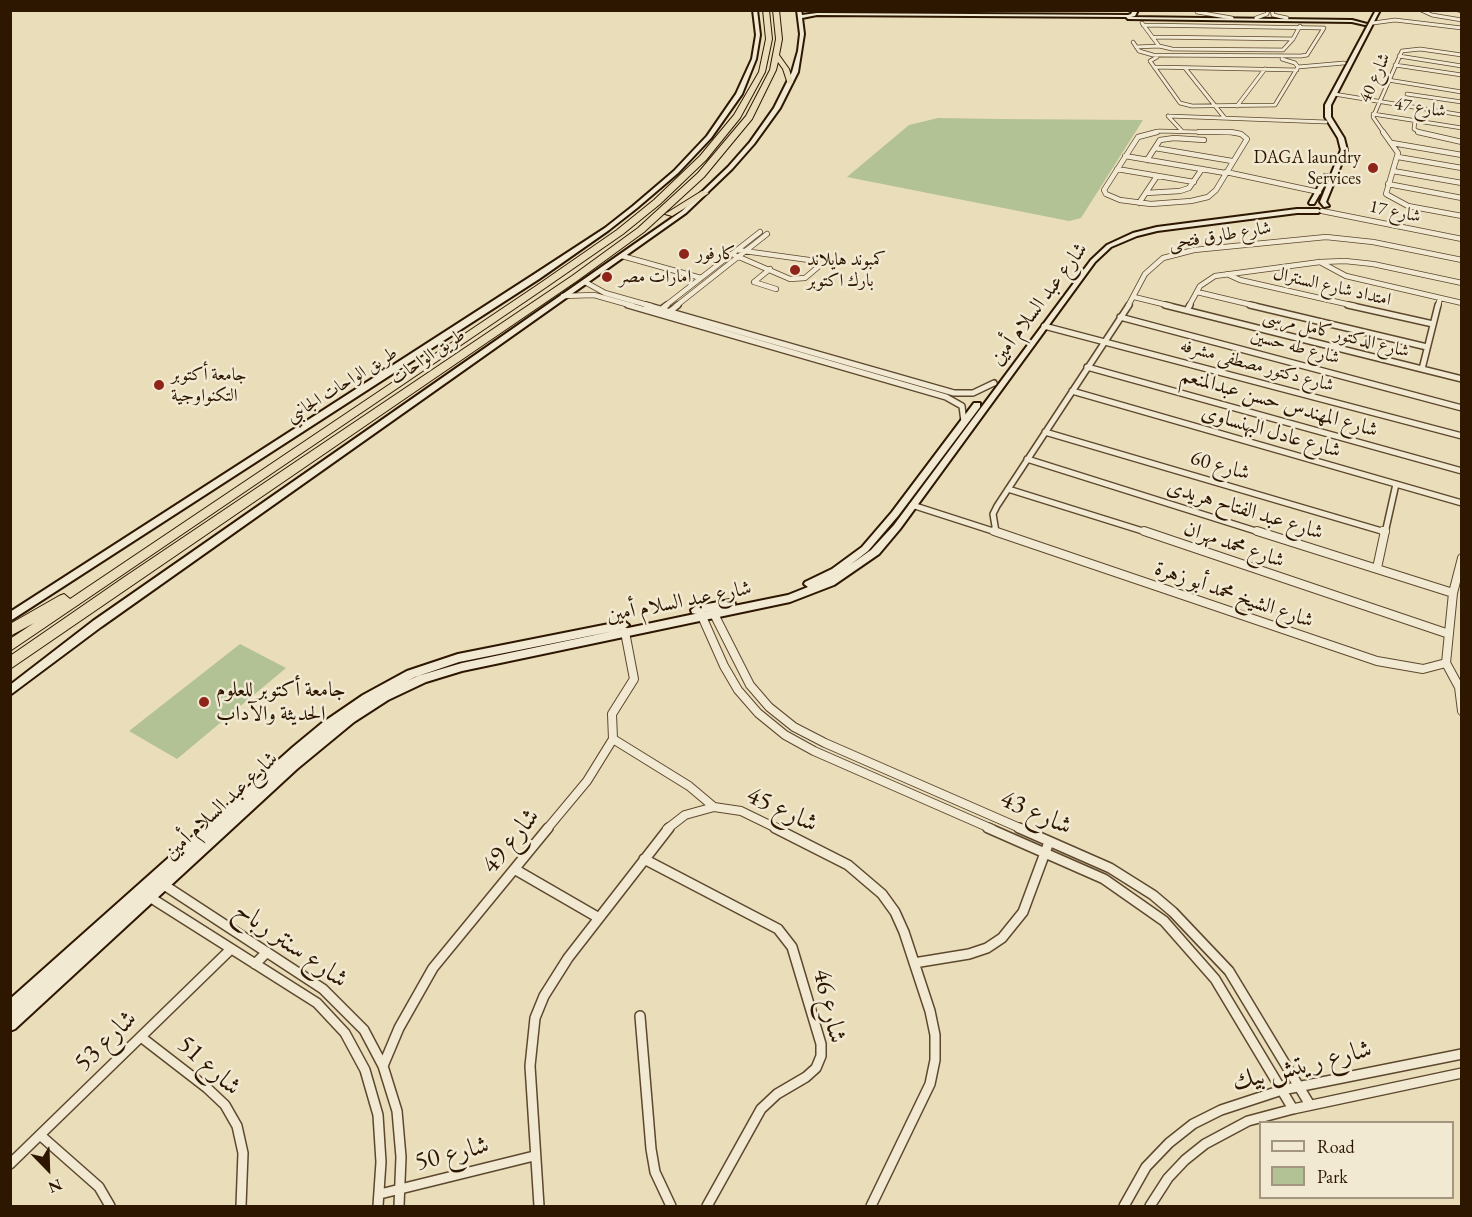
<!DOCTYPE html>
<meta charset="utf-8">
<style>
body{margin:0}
#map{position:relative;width:1472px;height:1217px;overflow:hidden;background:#eaddba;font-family:"EB Garamond",serif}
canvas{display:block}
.frame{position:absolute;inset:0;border:12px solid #2e1700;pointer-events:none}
.legend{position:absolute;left:1259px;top:1121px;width:195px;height:78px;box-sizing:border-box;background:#f1e9d2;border:2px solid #a3957e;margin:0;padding:8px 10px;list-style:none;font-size:18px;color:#2e1700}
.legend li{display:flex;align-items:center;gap:12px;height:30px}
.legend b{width:30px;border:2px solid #a3957e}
.north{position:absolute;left:18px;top:1139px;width:60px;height:60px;-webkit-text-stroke:4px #f1e9d2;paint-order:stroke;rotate:157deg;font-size:16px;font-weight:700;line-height:24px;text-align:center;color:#2e1700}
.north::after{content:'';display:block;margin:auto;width:21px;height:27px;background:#2e1700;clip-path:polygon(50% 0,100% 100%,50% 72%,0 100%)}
</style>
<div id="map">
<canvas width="1472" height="1217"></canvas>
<div class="frame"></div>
<ul class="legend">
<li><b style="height:8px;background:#f1e9d2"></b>Road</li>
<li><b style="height:16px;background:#b2c294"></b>Park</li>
</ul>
<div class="north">N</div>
</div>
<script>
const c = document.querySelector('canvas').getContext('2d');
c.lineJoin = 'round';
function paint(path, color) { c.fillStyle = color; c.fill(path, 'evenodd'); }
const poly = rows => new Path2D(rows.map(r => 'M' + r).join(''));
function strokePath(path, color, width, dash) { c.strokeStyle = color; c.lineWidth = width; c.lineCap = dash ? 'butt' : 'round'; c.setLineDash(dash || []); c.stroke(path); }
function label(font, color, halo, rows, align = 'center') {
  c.font = font + ' "EB Garamond",Amiri,serif'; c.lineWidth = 5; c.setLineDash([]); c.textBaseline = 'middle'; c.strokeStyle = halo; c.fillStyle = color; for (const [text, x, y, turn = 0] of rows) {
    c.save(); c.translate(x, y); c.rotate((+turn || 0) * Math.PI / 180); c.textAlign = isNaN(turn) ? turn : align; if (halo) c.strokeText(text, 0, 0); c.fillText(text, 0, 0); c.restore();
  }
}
const green = poly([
 [938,118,1000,119,1143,120,1081,218,1069,221,847,177,909,125],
 [240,644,286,668,177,759,129,731]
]);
const streetFar4 = poly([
 [1272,10,1273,15,1287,18],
 [1421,10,1432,15,1462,20],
 [1458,10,1462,11],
 [1197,12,1232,18],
 [1256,18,1267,14,1268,10],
 [1142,23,1159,46,1172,49,1283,50,1293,39,1300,26],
 [1373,23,1395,20,1462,28],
 [1152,37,1293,39],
 [1133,42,1139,51,1153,55,1301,56,1307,55,1324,28,1143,25],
 [1136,47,1159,46],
 [1399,56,1462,66],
 [1157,57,1150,61,1180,103,1192,106,1275,105,1298,67],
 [1282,59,1295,63,1298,67,1344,63],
 [1395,65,1462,75],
 [1154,67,1297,70],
 [1185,68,1224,117],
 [1388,80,1462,92],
 [1334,94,1462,115],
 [1407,94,1462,102],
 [1237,106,1265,69],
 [1373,114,1462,128],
 [1168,116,1326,122],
 [1168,116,1182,131],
 [1415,121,1414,129,1421,133],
 [1152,133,1159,131,1236,133],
 [1384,133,1373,117,1402,51,1420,49,1462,55]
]);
const streetFar3 = poly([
 [1157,132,1138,137,1104,190,1106,194,1120,200,1151,204,1191,201,1208,197,1216,190,1247,139,1241,134,1231,132,1199,132],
 [1383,132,1398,153,1386,194,1408,206,1462,216],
 [1418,132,1462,142],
 [1392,143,1462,155],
 [1155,148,1232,161],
 [1125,156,1225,173],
 [1398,157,1462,168],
 [1147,160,1160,140,1174,138,1204,140],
 [1117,169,1194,182],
 [1393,171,1462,183],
 [1226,172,1319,192],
 [1388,184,1462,198],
 [1146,193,1180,191,1189,188,1202,169],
 [1139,203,1157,176],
 [1322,211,1462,239],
 [732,254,790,279,805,278,818,267,816,263,809,260,737,250],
 [622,256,701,278],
 [1320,262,1346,276,1462,303],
 [770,269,754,282,776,289],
 [1227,274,1240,280,1355,306],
 [585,282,605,293,651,306],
 [1197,292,1256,306],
 [563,296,594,295,633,306],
 [1134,297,1171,306],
 [665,306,760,232],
 [676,306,767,234],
 [1128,306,1145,274,1163,258,1194,250,1326,237,1373,242,1462,260],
 [1189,306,1200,286,1215,276,1320,262,1345,261,1373,264,1462,283],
 [1438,306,1440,298]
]);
const streetFar2 = poly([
 [628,305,946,397,962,406,964,422],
 [646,305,954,393,973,393,994,383],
 [1165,305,1462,379],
 [1250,305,1427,347],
 [1348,305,1433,324],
 [660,310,667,305],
 [1187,310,1190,305],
 [669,312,678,305],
 [1120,317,1462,408],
 [1044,326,1462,436],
 [1087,367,1462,471],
 [1422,369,1438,305],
 [1072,391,1462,503],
 [1045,432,1385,532],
 [1027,459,1262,533],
 [1008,489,1149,533],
 [912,505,999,533],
 [996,532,993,514,997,506,1129,305],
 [1385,533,1396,484]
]);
const streetFar1 = poly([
 [994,531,1377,661,1423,669,1446,663,1453,593,1462,558],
 [1144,531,1449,634],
 [1257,531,1453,593],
 [1383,531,1385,532],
 [1377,568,1385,531],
 [700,612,724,666,738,690,758,713,785,735,814,751,992,829],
 [713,612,750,685,769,707,794,727,825,743,1022,829],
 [1446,663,1459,687,1462,711],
 [613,739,689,786,714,807],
 [547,829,587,781,613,739,612,714,634,679,625,632],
 [667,829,685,815,714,807,741,811,778,829]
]);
const street = poly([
 [775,828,848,865,882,894,895,912,904,932,930,1011,935,1035,935,1060,930,1084,871,1206],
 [988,828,1104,879,1164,921,1215,979,1293,1109],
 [1019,828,1110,868,1153,895,1173,912,1229,971,1310,1105],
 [644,859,778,929,792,947,821,1044,821,1056,816,1068,806,1077,777,1094,761,1109,707,1206],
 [516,870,599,918],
 [161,883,323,989,364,1030,383,1066,397,1111,401,1157,399,1206],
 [148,896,317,1003,345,1033,365,1070,378,1115,381,1162,378,1206],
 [914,963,969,954,987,948,1002,938,1023,912,1049,842],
 [255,964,267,952],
 [640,1016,651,1149,655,1172,671,1206],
 [141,1037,207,1088,225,1105,237,1126,243,1153,241,1206],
 [383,1066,399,1028,433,968,548,828],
 [40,1135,99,1187,110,1206],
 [10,1164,231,949],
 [380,1194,534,1156],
 [539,1206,530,1066,535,1018,544,996,568,958,669,828],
 [1124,1206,1146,1167,1169,1143,1193,1124,1221,1110,1282,1090,1462,1054],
 [1150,1206,1168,1178,1185,1160,1205,1144,1248,1121,1293,1109,1462,1073]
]);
const secondary = poly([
 [753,10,757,10,760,35,756,59,742,94,711,138,678,173,637,208,609,230,539,279,10,621,10,612,533,275,605,228,633,206,674,171,707,136,736,94,752,59,756,35,753,10],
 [797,10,801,10,802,15,817,13,1128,15,1131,14,1133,10,1138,10,1135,16,1131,17,1352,20,1367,24,1365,25,1352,22,1128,19,1126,17,817,15,802,18,804,34,798,72,780,108,754,144,732,169,686,213,101,627,10,695,10,685,93,621,682,211,728,167,750,142,774,108,792,72,798,51,800,34,797,10],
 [1376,10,1380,10,1331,105,1331,117,1344,138,1347,150,1326,202,1329,206,1324,207,1320,202,1341,150,1338,138,1325,117,1325,105,1376,10],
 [1325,175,1330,176,1314,204,1310,204,1309,203,1325,175],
 [1297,209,1318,209,1321,211,1318,213,1297,213,1157,231,1137,236,1111,247,1095,262,900,529,879,554,834,585,790,602,462,671,426,682,388,700,354,722,297,769,15,1029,10,1031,10,999,293,747,322,723,363,695,407,671,458,654,624,621,629,625,624,629,459,662,415,677,407,681,418,676,462,663,709,611,696,614,692,613,691,610,696,606,730,600,734,601,735,604,734,606,788,595,808,587,804,584,805,582,832,569,862,547,892,512,974,403,980,403,980,407,898,516,868,551,850,565,871,550,894,525,1091,260,1107,245,1133,233,1157,227,1297,209]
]);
const highway = poly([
 [763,10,769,10,772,39,765,72,740,118,706,160,660,204,623,234,545,288,10,651,10,639,34,623,10,636,10,624,59,596,64,594,70,599,539,284,617,230,654,200,700,156,734,115,759,72,766,39,763,10],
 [773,10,779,10,782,39,779,55,789,69,793,83,788,84,783,69,778,62,776,70,752,119,704,177,644,232,578,280,10,669,10,656,123,578,572,276,638,228,698,173,746,116,770,70,776,39,773,10],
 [702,191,709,193,672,216,665,214,702,191]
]);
const markers = [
 [1373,168,6,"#8f2418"],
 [684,254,6,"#8f2418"],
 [795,270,6,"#8f2418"],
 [607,277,6,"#8f2418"],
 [159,385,6,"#8f2418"],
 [204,702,6,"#8f2418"]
];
const farStreetnames = [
 ["شارع 40",1375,78,-66],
 ["شارع 47",1420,108,9],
 ["شارع 17",1395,212,12],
 ["شارع طارق فتحى",1220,236,-9],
 ["امتداد شارع السنترال",1332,287,13],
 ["شارع الدكتور كامل مرسى",1336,334,14],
 ["شارع طه حسين",1295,347,15],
 ["طريق الواحات",428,357,-34],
 ["شارع دكتور مصطفى مشرفه",1257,366,15],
 ["طريق الواحات الجانبي",342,385,-32]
];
const farPoinames = [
 ["DAGA laundry",1361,158,"right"],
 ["Services",1361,179,"right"],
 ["كارفور",696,254],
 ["كمبوند هايلاند",807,260],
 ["بارك اكتوبر",807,281],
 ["امارات مصر",619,277],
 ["جامعة أكتوبر",171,375],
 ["التكنواوجية",171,396]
];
const streetNames = [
 ["شارع عبد السلام أمين",1039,304,-53],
 ["شارع المهندس حسن عبدالمنعم",1279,403,16],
 ["شارع عادل البهنساوى",1271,432,16],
 ["شارع 60",1220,466,16],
 ["شارع عبد الفتاح هريدى",1245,510,17],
 ["شارع محمد مهران",1234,545,19],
 ["شارع الشيخ محمد أبو زهرة",1234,595,19],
 ["شارع عبد السلام أمين",679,602,-11],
 ["شارع عبد السلام أمين",221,806,-43]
];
const poiNames = [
 ["جامعة أكتوبر للعلوم",216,690],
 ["الحديثة والآداب",216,714]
];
const nearStreetnames = [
 ["شارع 45",782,810,25],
 ["شارع 43",1036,813,24],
 ["شارع 49",511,841,-51],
 ["شارع سنتر رباح",291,945,35],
 ["شارع 46",829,1006,77],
 ["شارع 53",106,1041,-44],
 ["شارع 51",209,1066,42],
 ["شارع ريتش بيك",1302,1066,-14],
 ["شارع 50",452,1154,-14]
];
paint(green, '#b2c294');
strokePath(streetFar4, '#5d482e', 4.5);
strokePath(streetFar3, '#5d482e', 6);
strokePath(streetFar2, '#5d482e', 8);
strokePath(streetFar1, '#5d482e', 10);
strokePath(street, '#5d482e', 12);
strokePath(secondary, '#2e1700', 4);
strokePath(highway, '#2e1700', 2);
strokePath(streetFar4, '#f1e9d2', 3);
strokePath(streetFar3, '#f1e9d2', 4.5);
strokePath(streetFar2, '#f1e9d2', 5);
strokePath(streetFar1, '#f1e9d2', 8);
strokePath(street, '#f1e9d2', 9);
paint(secondary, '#f1e9d2');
paint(highway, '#eaddba');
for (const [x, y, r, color] of markers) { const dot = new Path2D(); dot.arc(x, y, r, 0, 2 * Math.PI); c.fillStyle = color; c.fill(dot); strokePath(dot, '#f1e9d2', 2); }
label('18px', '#2e1700', '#f1e9d2', farStreetnames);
label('18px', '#2e1700', '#f1e9d2', farPoinames, 'left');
label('21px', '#2e1700', '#f1e9d2', streetNames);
label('21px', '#2e1700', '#f1e9d2', poiNames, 'left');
label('26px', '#2e1700', '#f1e9d2', nearStreetnames);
</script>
